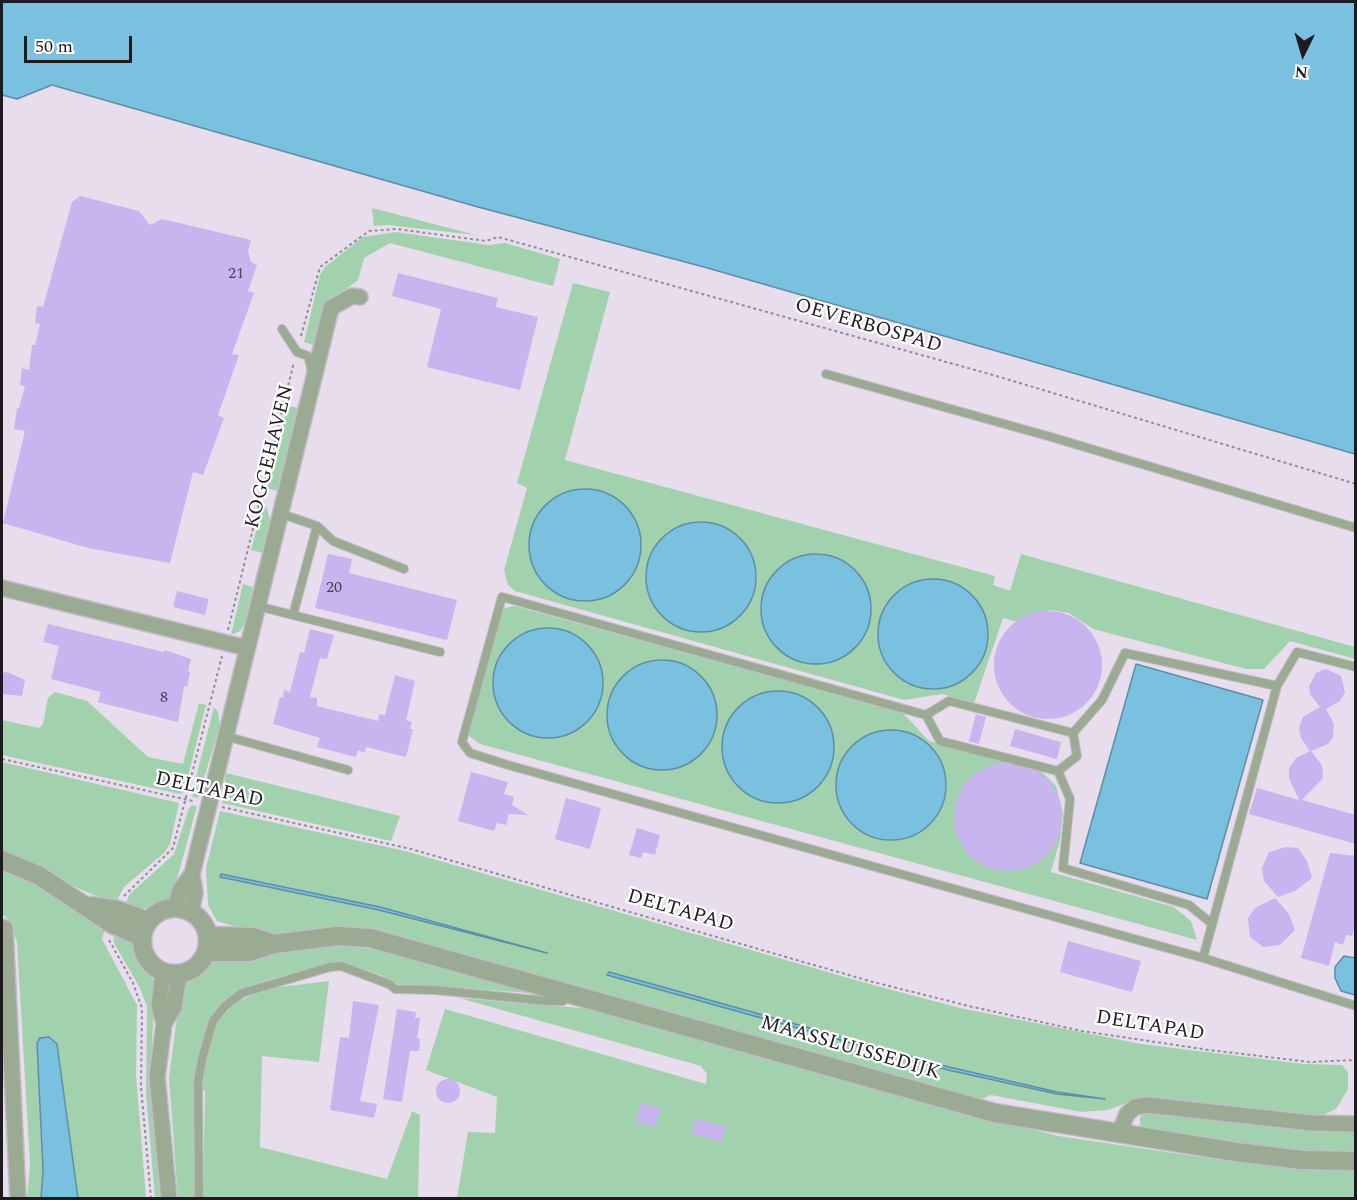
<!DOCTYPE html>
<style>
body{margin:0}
#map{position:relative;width:1357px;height:1200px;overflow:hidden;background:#e8dded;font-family:Spectral,serif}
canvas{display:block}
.frame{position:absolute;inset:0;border:3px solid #1e1a20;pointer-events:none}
.north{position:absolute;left:1273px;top:24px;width:60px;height:60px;-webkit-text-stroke:4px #fff;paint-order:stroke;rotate:185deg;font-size:16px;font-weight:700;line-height:24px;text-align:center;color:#1e1a20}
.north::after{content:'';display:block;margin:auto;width:21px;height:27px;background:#1e1a20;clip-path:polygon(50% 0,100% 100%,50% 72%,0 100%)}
.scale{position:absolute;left:24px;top:36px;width:108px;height:27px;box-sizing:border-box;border:3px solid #1e1a20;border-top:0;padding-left:8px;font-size:18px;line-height:21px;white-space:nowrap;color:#1e1a20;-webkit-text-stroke:4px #fff;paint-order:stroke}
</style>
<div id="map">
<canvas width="1357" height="1200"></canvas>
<div class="frame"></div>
<div class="north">N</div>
<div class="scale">50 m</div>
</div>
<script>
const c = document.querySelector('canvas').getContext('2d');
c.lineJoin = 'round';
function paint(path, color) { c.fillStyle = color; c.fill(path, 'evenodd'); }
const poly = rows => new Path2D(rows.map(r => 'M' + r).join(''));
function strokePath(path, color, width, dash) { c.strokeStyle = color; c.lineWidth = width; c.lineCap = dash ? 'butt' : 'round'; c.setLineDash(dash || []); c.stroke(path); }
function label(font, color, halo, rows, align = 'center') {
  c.font = font + ' Spectral,serif'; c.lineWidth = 4.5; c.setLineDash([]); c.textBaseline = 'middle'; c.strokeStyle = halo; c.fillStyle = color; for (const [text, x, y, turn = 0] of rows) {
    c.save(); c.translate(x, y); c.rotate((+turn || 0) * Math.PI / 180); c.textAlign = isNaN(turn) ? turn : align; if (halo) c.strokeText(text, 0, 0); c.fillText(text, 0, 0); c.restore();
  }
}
const green = poly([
 [372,208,476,235,388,225,374,226],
 [396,232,489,245,505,243,560,259,553,286,390,243,364,258,358,280,325,305,316,346,304,342,320,275,325,267,363,237],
 [573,283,610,292,565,460,995,576,993,585,1010,591,1021,554,1355,647,1355,659,1290,641,1264,669,1246,669,1093,629,1069,613,1050,610,1031,614,1018,622,1003,618,974,703,942,694,904,700,515,591,508,585,504,570,527,488,517,483],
 [576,490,600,491,619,500,632,515,639,530,641,550,634,573,613,593,594,600,570,599,552,590,538,575,530,552,532,528,542,510,557,497],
 [698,521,719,524,740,537,752,554,757,575,755,591,748,606,737,619,723,628,694,631,670,623,650,597,646,572,651,552,664,535,686,523],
 [821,553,839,558,858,572,869,592,871,616,863,638,847,655,839,659,811,664,797,661,771,641,763,624,761,601,767,583,778,568,798,556],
 [918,581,957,585,974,598,985,617,988,638,982,659,969,677,946,688,924,689,907,684,890,670,880,650,878,629,884,608,898,591],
 [288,406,299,408,277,491,267,488],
 [263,505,267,508,270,520,262,553,251,550],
 [243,584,253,587,244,625,240,631,231,635],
 [514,606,902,712,929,741,993,759,1017,759,1037,767,1056,786,1063,813,1060,840,1051,872,1174,907,1191,921,1197,940,480,744,468,735,470,722,499,609],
 [551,628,572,634,590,647,597,657,603,688,597,709,583,726,560,737,541,738,532,736,500,711,494,697,493,678,494,669,513,640,533,630],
 [663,659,688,666,704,679,715,697,717,712,714,735,705,750,663,770,623,754,611,736,607,716,614,688,629,670,651,660],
 [778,691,805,698,820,710,831,731,833,750,827,773,815,788,794,800,779,802,756,798,734,781,722,753,722,741,745,701,763,693],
 [890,730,913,734,929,745,944,768,947,787,941,809,926,827,909,837,890,840,871,836,852,823,840,804,836,785,845,755,852,746,871,733],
 [55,692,87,701,148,757,183,764,199,703,206,705,184,792,180,794,2,755,2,720,39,728,43,724,48,698],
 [214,707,218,712,220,725,198,798,193,797,192,793],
 [2,762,179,803,170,844,164,853,124,887,115,904,73,886,41,867,2,853],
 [226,773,400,816,391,841,222,803],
 [192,805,197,806,173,894,165,903,153,909,124,906,130,894,174,854,189,808],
 [220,811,405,851,873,985,960,1008,1141,1044,1304,1064,1342,1065,1348,1072,1348,1089,1336,1109,1318,1117,1140,1098,1108,1110,1081,1112,991,1095,980,1100,435,947,356,930,259,934,217,921,208,905,206,868],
 [2,871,28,881,106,926,102,939,137,1005,136,1075,146,1198,78,1198,57,1044,37,1040,43,1187,41,1198,27,1198,30,1164,17,942,8,920,2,913],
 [113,933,132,940,155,984,150,1083,160,1198,155,1198,146,1094,147,1007,140,988,114,943],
 [340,946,391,951,531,993,397,984,381,975,346,964,274,978,242,989,217,1011,205,1031,194,1084,195,1198,178,1198,169,1078,180,993,184,984,214,960],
 [329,981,319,1062,262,1056,260,1147,387,1179,412,1111,420,1115,418,1198,203,1198,205,1092,201,1086,208,1046,217,1021,237,1002,263,989],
 [459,998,593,1009,802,1069,1058,1136,1235,1162,1355,1170,1355,1198,457,1198,468,1132,495,1133,497,1097,426,1070,445,1009,706,1084,707,1074,701,1066],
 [1144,1112,1320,1132,1355,1132,1355,1153,1268,1148,1147,1130,1140,1125,1140,1117]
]);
const water = poly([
 [2,2,1355,2,1355,454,704,267,478,207,52,85,17,99,2,95,2,2],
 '529 545a56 56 0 1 1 112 0a56 56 0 1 1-112 0Z',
 '646 577a55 55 0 1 1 110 0a55 55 0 1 1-110 0Z',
 '761 609a55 55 0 1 1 110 0a55 55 0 1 1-110 0Z',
 '878 634a55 55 0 1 1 110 0a55 55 0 1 1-110 0Z',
 '493 683a55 55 0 1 1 110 0a55 55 0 1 1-110 0Z',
 '607 715a55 55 0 1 1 110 0a55 55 0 1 1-110 0Z',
 [1136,664,1263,700,1207,899,1080,863,1136,664],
 '722 747a56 56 0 1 1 112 0a56 56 0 1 1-112 0Z',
 '836 785a55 55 0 1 1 110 0a55 55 0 1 1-110 0Z',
 [221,874,380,907,547,953,379,910,220,877,221,874],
 [1344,956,1355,958,1355,995,1341,991,1335,978,1335,967,1344,956],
 [609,972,949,1067,1057,1092,1105,1099,1057,1094,948,1070,607,975,609,972],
 [49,1037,57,1044,78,1198,41,1198,43,1170,37,1043,40,1038,49,1037]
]);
const building = poly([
 [80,196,139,211,150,225,162,219,251,240,248,251,251,262,257,265,248,291,254,293,232,354,239,355,218,415,224,418,203,475,193,472,170,563,88,548,3,523,25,431,14,429,17,408,19,408,25,386,20,385,22,368,29,370,32,345,35,345,40,324,35,323,37,306,43,307,72,202],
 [398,273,498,298,496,307,538,317,520,390,427,367,441,309,392,296],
 [328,554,352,559,349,573,457,600,447,640,315,608],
 [177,591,209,599,205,615,173,607],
 '994 665a54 54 0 1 1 108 0a54 54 0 1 1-108 0Z',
 [48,624,164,652,165,650,191,659,188,671,190,672,187,687,184,686,178,722,98,702,101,692,51,679,59,646,43,642],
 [310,629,334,635,327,659,320,658,310,697,317,698,317,706,378,721,379,714,385,715,395,675,415,681,406,720,412,722,410,729,413,729,406,757,366,747,364,753,358,750,356,757,317,747,320,738,273,724,280,697,283,698,284,690,290,692,300,652,304,653],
 [1326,669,1341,676,1345,692,1340,701,1326,709,1334,724,1333,738,1328,744,1311,751,1322,765,1323,778,1302,800,1356,815,1356,844,1249,814,1257,788,1299,800,1289,778,1289,768,1296,758,1310,751,1301,738,1299,728,1303,717,1320,707,1310,694,1309,686,1316,673],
 [7,672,25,680,22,696,2,694,2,673],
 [976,714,986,717,979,744,969,741],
 [1015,729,1061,742,1057,759,1010,746],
 '954 817a54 54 0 1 1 108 0a54 54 0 1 1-108 0Z',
 [471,772,508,782,504,794,514,797,512,805,528,815,509,814,506,825,497,823,494,831,458,821],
 [566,798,601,808,590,849,555,839],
 [637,828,660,835,655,855,643,852,641,858,629,855],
 [1286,847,1298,848,1307,861,1312,878,1295,891,1278,897,1264,881,1262,868,1269,852],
 [1330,853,1356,856,1356,922,1352,936,1346,935,1343,945,1335,942,1329,966,1301,958],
 [1275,898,1289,914,1295,930,1280,945,1263,947,1250,937,1248,918,1255,908],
 [1068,941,1141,961,1132,992,1060,972],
 [353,1001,379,1005,360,1101,377,1104,374,1118,330,1110,340,1037,349,1038],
 [397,1009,416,1012,415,1018,420,1018,417,1038,420,1039,419,1051,410,1051,402,1102,383,1099],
 '436 1091a12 12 0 1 1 24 0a12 12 0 1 1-24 0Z',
 [641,1103,661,1108,655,1127,636,1122],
 [696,1119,726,1127,722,1142,692,1134]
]);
const path = poly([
 [301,336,320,267,369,231,397,229,486,241,498,237,993,375,1356,484],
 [228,630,294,362],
 [2,759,193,801],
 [222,807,411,849,873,982,973,1007,1082,1031,1209,1050,1310,1062,1356,1060],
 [124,896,173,848,222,656],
 [109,940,133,983,142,1008,141,1087,151,1198]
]);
const service = poly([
 [282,329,297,352,308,356,312,371],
 [826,374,1051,437,1356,528],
 [279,513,317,526,333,541,404,569],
 [257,606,440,652],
 [293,615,317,526],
 [926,715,949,701,1073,733,1077,756,1058,771,940,741,926,715,502,597,462,742,470,753,508,765,1203,958,1356,1006],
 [1073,733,1102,700,1125,653,1277,686],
 [225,736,348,770],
 [1058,771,1070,799,1063,868,1189,905,1212,924],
 [1203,958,1277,686,1297,652,1356,667],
 [199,1198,198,1082,202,1059,213,1021,225,1006,242,993,330,967,341,966,389,984,395,989,435,990,547,1001,563,1001,568,997]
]);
const minor = poly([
 [2,588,247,648],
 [175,908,180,890,192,874,331,308,352,296,360,297],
 [191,913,195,893,192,874],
 [2,927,5,928,18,1198],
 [163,973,159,1005,164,1024],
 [1119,1133,1127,1114,1135,1107,1147,1105,1312,1123,1356,1124],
 [169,1198,157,1077,164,1024,174,1007,179,975]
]);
const tertiary = poly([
 [2,860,38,875,112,924,142,937],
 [90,906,117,910,148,921],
 '142 941a33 33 0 1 1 66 0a33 33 0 1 1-66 0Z',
 [208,936,253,937,274,944],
 [206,952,249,952,274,944,337,936,370,938,995,1113,1236,1152,1302,1160,1356,1161]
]);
const numberNames = [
 ["21",236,275],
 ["20",334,589],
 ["8",164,699]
];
const streetNames = [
 ["OEVERBOSPAD",868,327,16],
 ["KOGGEHAVEN",271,457,-76],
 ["DELTAPAD",209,791,12],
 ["DELTAPAD",680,912,16],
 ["DELTAPAD",1150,1027,9],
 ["MAASSLUISSEDIJK",850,1049,16]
];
paint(green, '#a2d1ae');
paint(water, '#7ac0df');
strokePath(water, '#5e8ea6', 1.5);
paint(building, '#c8b4ee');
strokePath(service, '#c4bac8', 10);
strokePath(minor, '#c4bac8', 18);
strokePath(tertiary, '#c4bac8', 21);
strokePath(path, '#938b97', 2, [3, 3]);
strokePath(service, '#9baa92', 8);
strokePath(minor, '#9baa92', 15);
strokePath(tertiary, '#9baa92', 18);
label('16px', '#484054', null, numberNames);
label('20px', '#1e1a20', '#fff', streetNames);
</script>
